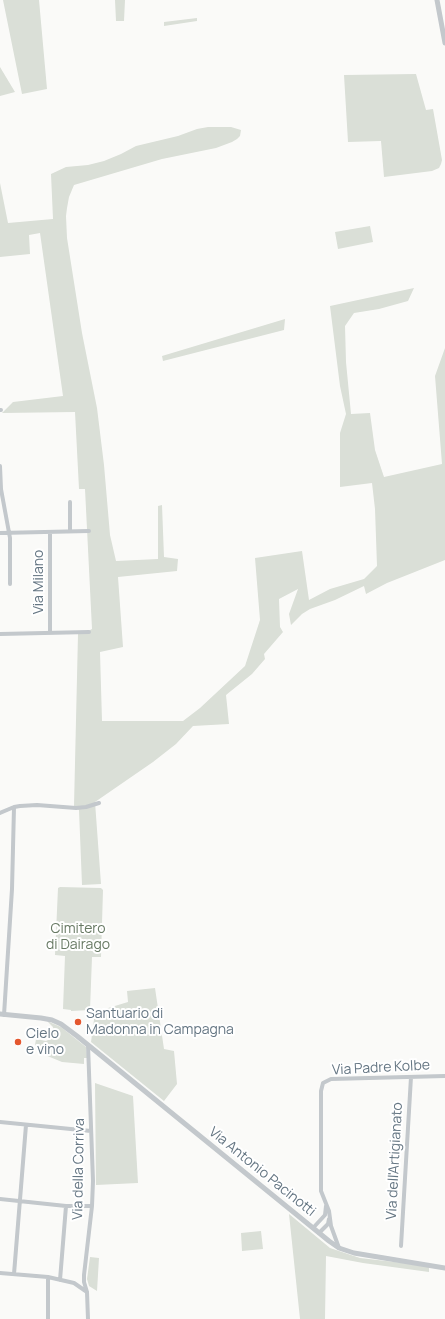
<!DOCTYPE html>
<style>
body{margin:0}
canvas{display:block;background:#fafaf8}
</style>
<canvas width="445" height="1319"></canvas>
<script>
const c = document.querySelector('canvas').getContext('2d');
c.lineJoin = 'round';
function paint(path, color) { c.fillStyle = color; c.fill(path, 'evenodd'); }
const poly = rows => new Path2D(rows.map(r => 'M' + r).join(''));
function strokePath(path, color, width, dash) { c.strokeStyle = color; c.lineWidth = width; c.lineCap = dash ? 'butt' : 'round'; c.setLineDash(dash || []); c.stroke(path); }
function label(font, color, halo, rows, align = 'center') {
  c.font = font + ' Manrope,sans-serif'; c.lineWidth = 4; c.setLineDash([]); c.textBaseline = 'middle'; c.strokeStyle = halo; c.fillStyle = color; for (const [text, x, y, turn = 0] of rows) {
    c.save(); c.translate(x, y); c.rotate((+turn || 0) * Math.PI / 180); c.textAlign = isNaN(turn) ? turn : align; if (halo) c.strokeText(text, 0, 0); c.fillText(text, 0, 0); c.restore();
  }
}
const green = poly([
 [3,0,39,0,47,89,22,94],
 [115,0,125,0,124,21,116,21],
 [197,18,197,21,164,26,164,22],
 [0,67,15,92,0,96],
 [416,74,426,110,433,109,442,160,441,164,439,168,432,171,384,177,381,141,348,142,344,75],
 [208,127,231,127,241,130,240,136,237,139,232,142,216,148,162,159,74,185,69,197,67,208,66,216,67,238,82,333,97,408,104,465,110,535,116,561,158,559,158,506,162,505,164,557,178,559,177,571,118,577,123,647,100,652,102,721,183,721,200,708,245,666,260,620,255,558,302,551,309,600,330,589,364,579,377,566,375,509,372,483,340,487,340,433,346,414,340,386,330,306,414,288,408,301,379,309,354,313,345,326,346,362,351,414,370,413,375,450,384,477,442,464,435,376,445,348,445,560,387,583,366,594,364,586,335,600,310,609,302,614,291,625,289,614,298,589,279,599,280,627,283,632,264,654,265,659,252,674,226,695,229,724,193,726,176,744,153,762,95,802,101,884,82,885,79,810,74,806,78,634,82,634,92,629,85,489,79,489,75,412,2,413,13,402,63,396,40,233,29,235,30,254,0,257,0,183,8,223,53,219,51,174,66,167,88,165,104,161,121,154,136,146,178,136,197,129],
 [370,226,373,242,338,249,335,232],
 [285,319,284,330,163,361,162,356],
 [60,887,101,888,103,890,101,957,92,957,90,1010,71,1011,71,1010,63,1009,65,956,55,955,58,888],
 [155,988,164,1049,174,1051,177,1084,164,1101,91,1042,95,1012,128,1002,127,991],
 [47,1021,61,1027,86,1047,87,1058,84,1058,84,1064,62,1062,45,1055,35,1045,36,1039,46,1041,50,1039,54,1035,53,1027],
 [95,1083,133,1096,138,1183,96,1185],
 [289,1214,330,1248,360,1258,429,1266,429,1272,363,1263,326,1256,325,1319,300,1319],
 [261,1231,263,1249,242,1251,241,1233],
 [90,1257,99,1258,97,1291,89,1286,87,1279]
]);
const minor = poly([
 [0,410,1,410],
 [0,466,1,489,10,538,10,584],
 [70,502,70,531],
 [50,532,50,633],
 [0,533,89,531],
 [0,634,89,632],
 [0,813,14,807,20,806,37,805,76,808,86,807,99,803],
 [4,1015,12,889,14,807],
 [88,1045,93,1181,92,1206,84,1275,84,1282,87,1292,88,1319],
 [0,1122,91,1131],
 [0,1199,66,1206,92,1206],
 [313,1228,325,1215,326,1206],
 [319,1233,328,1224,329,1219],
 [401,1246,411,1077],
 [339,1248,331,1226,329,1211,321,1191,321,1091,323,1083,331,1079,445,1076],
 [0,1273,48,1277,74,1283,87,1292],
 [14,1274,26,1125],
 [48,1277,48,1319],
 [60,1280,66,1206]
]);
const tertiary = poly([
 [437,0,445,43],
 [0,1014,41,1018,52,1020,61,1024,77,1036,329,1241,339,1248,354,1253,445,1268]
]);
const markers = [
 [78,1022,4,"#e4572e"],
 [18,1042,4,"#e4572e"]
];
const streetNames = [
 ["Via Milano",39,582,-90],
 ["Via Padre Kolbe",381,1068,-3],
 ["Via dell'Artigianato",395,1161,-87],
 ["Via della Corriva",79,1169,-89],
 ["Via Antonio Pacinotti",262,1172,39]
];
const parkNames = [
 ["Cimitero",78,929],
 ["di Dairago",78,945]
];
const poiNames = [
 ["Santuario di",86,1014],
 ["Madonna in Campagna",86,1030],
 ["Cielo",26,1034],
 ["e vino",26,1050]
];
paint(green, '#dadfd7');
strokePath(minor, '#c3c8cc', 4);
strokePath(tertiary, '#c3c8cc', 5);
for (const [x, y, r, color] of markers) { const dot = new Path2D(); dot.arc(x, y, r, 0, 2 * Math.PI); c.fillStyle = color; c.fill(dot); strokePath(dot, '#fff', 1.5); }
label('14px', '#657683', '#fff', streetNames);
label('14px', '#687a64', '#fff', parkNames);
label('14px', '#657683', '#fff', poiNames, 'left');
</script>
